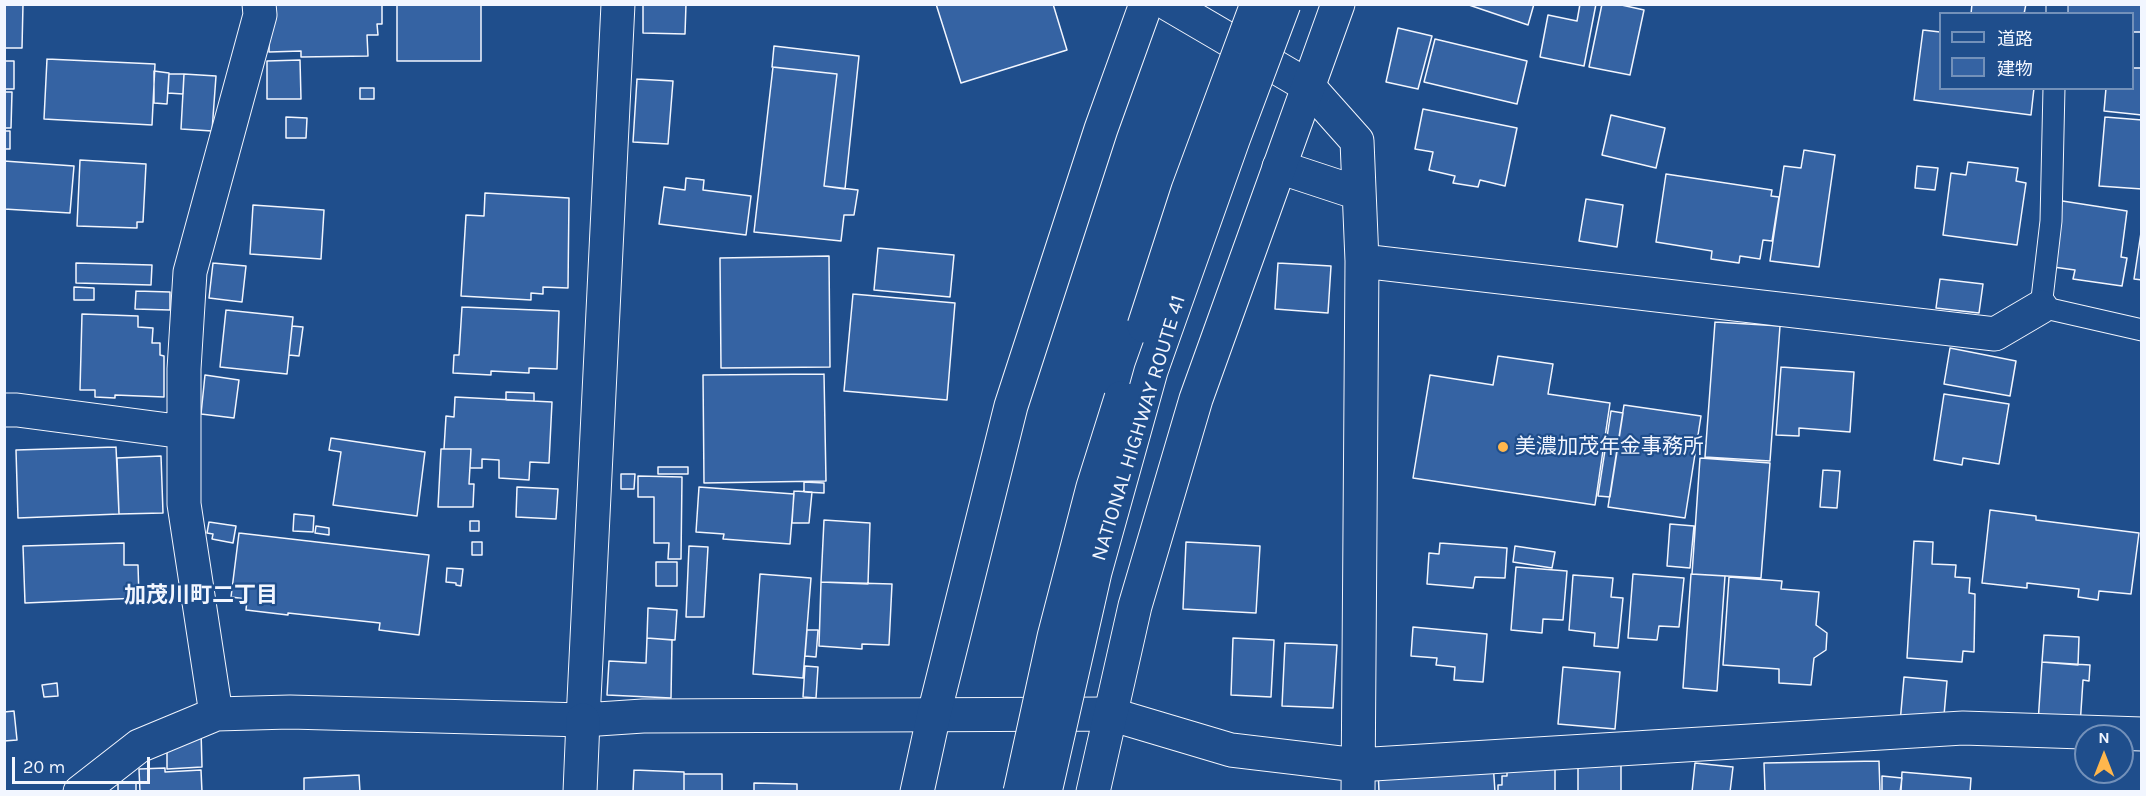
<!DOCTYPE html>
<meta charset="utf-8">
<style>
body{margin:0}
#map{position:relative;width:2146px;height:796px;overflow:hidden;background:#1f4e8c;font-family:Karla,"Noto Sans JP",sans-serif}
canvas{display:block}
.frame{position:absolute;inset:0;border:6px solid #f2f6ff;pointer-events:none}
.legend{position:absolute;left:1939px;top:12px;width:195px;height:78px;box-sizing:border-box;background:#1f4e8c;border:2px solid #7391ba;margin:0;padding:8px 10px;list-style:none;font-size:18px;color:#f2f6ff}
.legend li{display:flex;align-items:center;gap:12px;height:30px}
.legend b{width:30px;border:2px solid #7391ba}
.north{position:absolute;left:2074px;top:724px;width:60px;height:60px;box-sizing:border-box;background:#1f4e8c;border:2px solid #7391ba;border-radius:50%;rotate:0deg;font-size:16px;font-weight:700;line-height:24px;text-align:center;color:#f2f6ff}
.north::after{content:'';display:block;margin:auto;width:21px;height:27px;background:#ffb74d;clip-path:polygon(50% 0,100% 100%,50% 72%,0 100%)}
.scale{position:absolute;left:12px;top:757px;width:138px;height:27px;box-sizing:border-box;border:3px solid #f2f6ff;border-top:0;padding-left:8px;font-size:18px;line-height:21px;white-space:nowrap;color:#f2f6ff;-webkit-text-stroke:4px #1f4e8c;paint-order:stroke}
</style>
<div id="map">
<canvas width="2146" height="796"></canvas>
<div class="frame"></div>
<ul class="legend">
<li><b style="height:8px;background:#1f4e8c"></b>道路</li>
<li><b style="height:16px;background:#3563a3"></b>建物</li>
</ul>
<div class="north">N</div>
<div class="scale">20 m</div>
</div>
<script>
const c = document.querySelector('canvas').getContext('2d');
c.lineJoin = 'round';
function paint(path, color) { c.fillStyle = color; c.fill(path, 'evenodd'); }
const poly = rows => new Path2D(rows.map(r => 'M' + r).join(''));
function strokePath(path, color, width, dash) { c.strokeStyle = color; c.lineWidth = width; c.lineCap = dash ? 'butt' : 'round'; c.setLineDash(dash || []); c.stroke(path); }
function label(font, color, halo, rows, align = 'center') {
  c.font = font + ' Karla,"Noto Sans JP",sans-serif'; c.lineWidth = 4.5; c.setLineDash([]); c.textBaseline = 'middle'; c.strokeStyle = halo; c.fillStyle = color; for (const [text, x, y, turn = 0] of rows) {
    c.save(); c.translate(x, y); c.rotate((+turn || 0) * Math.PI / 180); c.textAlign = isNaN(turn) ? turn : align; if (halo) c.strokeText(text, 0, 0); c.fillText(text, 0, 0); c.restore();
  }
}
const building = poly([
 [4,4,23,4,22,48,4,48,4,4],
 [269,4,382,4,382,24,377,24,378,35,367,35,368,56,301,57,301,51,269,52,269,4],
 [397,4,481,4,481,61,397,61,397,4],
 [643,4,686,4,685,34,643,33,643,4],
 [936,4,1053,4,1067,50,961,83,936,4],
 [1466,4,1534,4,1528,25,1466,4],
 [1580,4,1596,4,1584,66,1540,57,1548,15,1577,21,1580,4],
 [1602,4,1617,4,1644,10,1630,75,1589,67,1602,4],
 [1972,4,2026,4,2024,14,1971,14,1972,4],
 [2067,4,2142,4,2142,32,2132,32,2132,14,2067,14,2067,4],
 [1398,28,1432,36,1418,89,1386,82,1398,28],
 [1923,30,1940,32,1940,88,2034,88,2031,115,1914,100,1923,30],
 [1435,39,1527,61,1517,104,1424,82,1435,39],
 [774,46,859,56,845,189,824,186,837,74,772,67,774,46],
 [47,59,155,64,152,125,44,119,47,59],
 [300,60,301,99,267,99,267,61,300,60],
 [4,61,14,61,14,89,4,89,4,61],
 [773,67,837,74,824,186,858,190,854,215,844,215,841,241,754,232,773,67],
 [2132,68,2142,68,2142,115,2104,111,2106,88,2132,88,2132,68],
 [154,71,169,73,167,104,154,103,154,71],
 [169,74,184,74,183,94,168,93,169,74],
 [184,74,216,76,212,131,181,129,184,74],
 [637,79,673,81,668,144,633,142,637,79],
 [360,88,374,88,374,99,360,99,360,88],
 [4,92,12,92,11,128,4,128,4,92],
 [1423,109,1517,128,1505,186,1480,180,1478,187,1453,183,1455,176,1429,170,1433,152,1415,149,1423,109],
 [1611,115,1665,128,1656,168,1602,155,1611,115],
 [286,117,307,118,306,138,286,138,286,117],
 [2105,117,2142,120,2142,189,2099,186,2105,117],
 [4,131,10,131,10,149,4,149,4,131],
 [1804,150,1835,155,1819,267,1770,261,1784,166,1801,168,1804,150],
 [80,160,146,164,143,222,137,222,137,228,77,226,80,160],
 [4,161,74,166,70,213,4,209,4,161],
 [1968,162,2018,168,2016,181,2026,183,2017,245,1943,235,1951,173,1966,175,1968,162],
 [1917,166,1938,168,1935,190,1915,188,1917,166],
 [1666,174,1772,190,1771,196,1779,197,1772,241,1763,240,1760,259,1740,256,1739,263,1711,259,1712,251,1656,242,1666,174],
 [686,178,704,180,703,190,751,196,746,235,659,224,664,187,685,190,686,178],
 [485,193,569,198,568,288,543,287,543,294,531,293,531,300,461,296,466,215,484,216,485,193],
 [1586,199,1623,205,1617,247,1579,241,1586,199],
 [2056,200,2127,211,2121,257,2127,258,2122,286,2073,279,2075,270,2046,266,2056,200],
 [253,205,324,210,321,259,250,254,253,205],
 [2142,226,2142,280,2134,279,2142,226],
 [878,248,954,255,950,297,874,290,878,248],
 [829,256,830,367,721,368,720,258,829,256],
 [76,263,152,265,151,285,76,283,76,263],
 [213,263,246,266,242,302,209,298,213,263],
 [1278,263,1331,266,1328,313,1275,309,1278,263],
 [1940,279,1983,284,1979,313,1936,308,1940,279],
 [74,287,94,288,94,300,74,300,74,287],
 [136,291,170,292,170,310,135,309,136,291],
 [853,294,955,303,947,400,844,391,853,294],
 [462,307,559,311,557,369,529,368,529,373,491,371,491,375,453,373,454,355,459,355,462,307],
 [226,310,293,317,287,374,220,367,226,310],
 [82,314,138,316,138,327,153,328,152,343,160,343,160,355,164,356,164,397,115,395,115,398,95,397,95,390,80,390,82,314],
 [1715,322,1780,326,1770,461,1705,457,1715,322],
 [292,326,303,327,299,356,289,355,292,326],
 [1950,348,2016,361,2010,396,1944,384,1950,348],
 [1498,356,1553,364,1548,394,1610,403,1595,505,1413,478,1430,375,1493,385,1498,356],
 [1781,367,1854,372,1850,432,1799,428,1799,436,1776,435,1781,367],
 [824,374,826,481,704,483,703,375,824,374],
 [205,375,239,380,234,418,201,414,205,375],
 [506,392,534,393,534,401,506,400,506,392],
 [1944,394,2009,404,1999,464,1963,458,1962,465,1934,460,1944,394],
 [455,397,552,402,549,463,530,462,529,480,499,478,499,460,482,459,482,468,470,468,471,449,444,449,446,416,454,417,455,397],
 [1624,405,1701,416,1685,518,1608,507,1624,405],
 [1611,411,1623,413,1610,497,1598,496,1611,411],
 [331,438,425,452,417,516,333,505,341,452,329,450,331,438],
 [116,447,119,514,18,518,16,450,116,447],
 [441,449,471,449,469,484,474,484,473,507,438,507,441,449],
 [161,456,163,513,119,514,117,458,161,456],
 [1700,458,1770,463,1761,578,1692,574,1700,458],
 [658,467,688,467,688,474,658,474,658,467],
 [1823,470,1840,471,1837,508,1820,507,1823,470],
 [621,474,635,474,634,489,621,489,621,474],
 [638,476,682,477,681,559,668,559,669,543,654,543,654,497,638,497,638,476],
 [804,482,824,483,824,493,804,492,804,482],
 [517,487,558,489,556,519,516,517,517,487],
 [699,487,794,494,790,544,723,539,724,534,696,532,699,487],
 [794,491,812,492,809,523,792,523,794,491],
 [1990,510,2036,516,2036,520,2139,533,2131,594,2099,591,2098,600,2078,597,2079,589,2027,583,2027,588,1982,583,1990,510],
 [294,514,314,516,313,532,293,531,294,514],
 [824,520,870,523,868,584,821,582,824,520],
 [470,521,479,521,479,531,470,531,470,521],
 [209,522,236,526,233,543,212,539,213,534,207,533,209,522],
 [1670,524,1694,526,1690,568,1667,566,1670,524],
 [316,526,329,528,329,535,315,533,316,526],
 [239,533,429,555,419,635,379,630,380,623,288,613,288,615,246,610,247,599,231,597,239,533],
 [1914,541,1933,542,1932,564,1956,565,1955,577,1970,578,1969,593,1975,594,1974,652,1963,651,1962,662,1907,658,1914,541],
 [472,542,482,542,482,555,472,555,472,542],
 [1186,542,1260,546,1256,613,1183,609,1186,542],
 [124,543,124,565,138,565,139,598,25,603,23,546,124,543],
 [1440,543,1507,548,1505,578,1475,577,1473,588,1427,584,1429,553,1439,554,1440,543],
 [689,546,708,547,704,617,686,617,689,546],
 [1515,546,1555,552,1552,568,1513,562,1515,546],
 [656,562,677,562,677,586,656,586,656,562],
 [1516,567,1567,571,1563,620,1543,619,1542,633,1511,630,1516,567],
 [447,568,463,569,461,586,456,585,456,583,446,582,447,568],
 [760,574,811,578,803,678,753,674,760,574],
 [1633,574,1684,578,1679,627,1659,626,1657,640,1628,638,1633,574],
 [1691,574,1725,576,1717,691,1683,688,1691,574],
 [1573,575,1613,578,1611,597,1623,598,1618,648,1594,646,1595,633,1569,630,1573,575],
 [1729,577,1782,581,1781,589,1819,592,1816,625,1827,633,1826,650,1814,658,1811,685,1779,683,1779,669,1723,665,1729,577],
 [821,582,892,584,889,645,862,644,862,649,819,646,821,582],
 [648,608,677,610,675,640,647,638,648,608],
 [1413,627,1487,634,1483,682,1454,680,1455,667,1436,665,1437,658,1411,656,1413,627],
 [807,630,818,630,816,657,805,656,807,630],
 [2044,635,2079,637,2078,665,2042,662,2044,635],
 [647,638,672,640,671,698,607,695,609,661,646,663,647,638],
 [1233,638,1274,640,1271,697,1231,695,1233,638],
 [1285,643,1337,645,1333,708,1282,706,1285,643],
 [2042,662,2090,665,2089,681,2083,680,2080,726,2038,723,2042,662],
 [805,666,818,667,816,698,803,697,805,666],
 [1563,667,1620,672,1615,729,1558,724,1563,667],
 [1904,677,1947,681,1943,727,1900,723,1904,677],
 [57,683,58,696,44,697,42,685,57,683],
 [14,711,17,740,4,741,4,712,14,711],
 [201,730,202,767,167,769,167,744,201,730],
 [1879,761,1880,792,1765,792,1764,763,1879,761],
 [1493,762,1495,792,1379,792,1378,769,1493,762],
 [1621,763,1621,792,1578,792,1578,764,1621,763],
 [1695,763,1733,767,1730,792,1692,792,1695,763],
 [1507,764,1555,765,1555,792,1498,792,1498,785,1502,785,1502,776,1507,776,1507,764],
 [165,768,165,772,201,770,202,792,140,792,139,769,165,768],
 [634,770,684,772,684,792,633,792,634,770],
 [1902,772,1971,778,1970,792,1901,792,1902,772],
 [684,774,722,774,722,792,684,792,684,774],
 [359,775,360,792,304,792,304,778,359,775],
 [1882,776,1902,778,1900,792,1882,792,1882,776],
 [136,782,136,792,118,792,118,783,136,782],
 [754,783,797,784,797,792,754,792,754,783]
]);
const service = poly([
 [2057,14,2057,4],
 [2054,88,2051,221,2041,307,2142,330]
]);
const minor = poly([
 [1168,4,1308,86,1357,141,1362,261,1358,792],
 [1279,167,1358,193],
 [1362,261,1995,334,2041,307],
 [4,410,17,410,184,432],
 [216,714,184,504,184,369,190,272,260,15,259,4],
 [583,720,618,4],
 [80,792,139,746,216,714,290,712,583,720,643,716,1110,714,1231,750,1357,765,1963,728,2142,734]
]);
const tertiary = poly([
 [580,792,583,720]
]);
const trunk = poly([
 [917,792,934,714,1011,406,1101,129,1146,4],
 [1093,792,1135,606,1196,399,1338,4]
]);
const trunkBridge = poly([
 [1144,326,1188,190,1257,4],
 [1020,792,1054,637,1093,487,1121,398],
 [1045,792,1095,572,1151,371,1233,140,1284,4]
]);
const markers = [
 [1503,447,6,"#ffb74d"]
];
const streetNames = [
 ["NATIONAL HIGHWAY ROUTE 41",1139,428,-73]
];
const poiNames = [
 ["美濃加茂年金事務所",1515,447]
];
const neighbourhoodNames = [
 ["加茂川町二丁目",201,596]
];
paint(building, '#3563a3');
strokePath(building, '#f2f6ff', 1.5);
strokePath(service, '#f2f6ff', 23);
strokePath(minor, '#f2f6ff', 35);
strokePath(tertiary, '#f2f6ff', 35);
strokePath(trunk, '#f2f6ff', 35);
strokePath(service, '#1f4e8c', 21);
strokePath(minor, '#1f4e8c', 33);
strokePath(tertiary, '#1f4e8c', 33);
strokePath(trunk, '#1f4e8c', 33);
strokePath(trunkBridge, '#f2f6ff', 35, []);
strokePath(trunkBridge, '#1f4e8c', 33);
for (const [x, y, r, color] of markers) { const dot = new Path2D(); dot.arc(x, y, r, 0, 2 * Math.PI); c.fillStyle = color; c.fill(dot); strokePath(dot, '#1f4e8c', 2); }
label('21px', '#f2f6ff', '#1f4e8c', streetNames);
label('21px', '#f2f6ff', '#1f4e8c', poiNames, 'left');
label('bold 22px', '#f2f6ff', '#1f4e8c', neighbourhoodNames);
</script>
